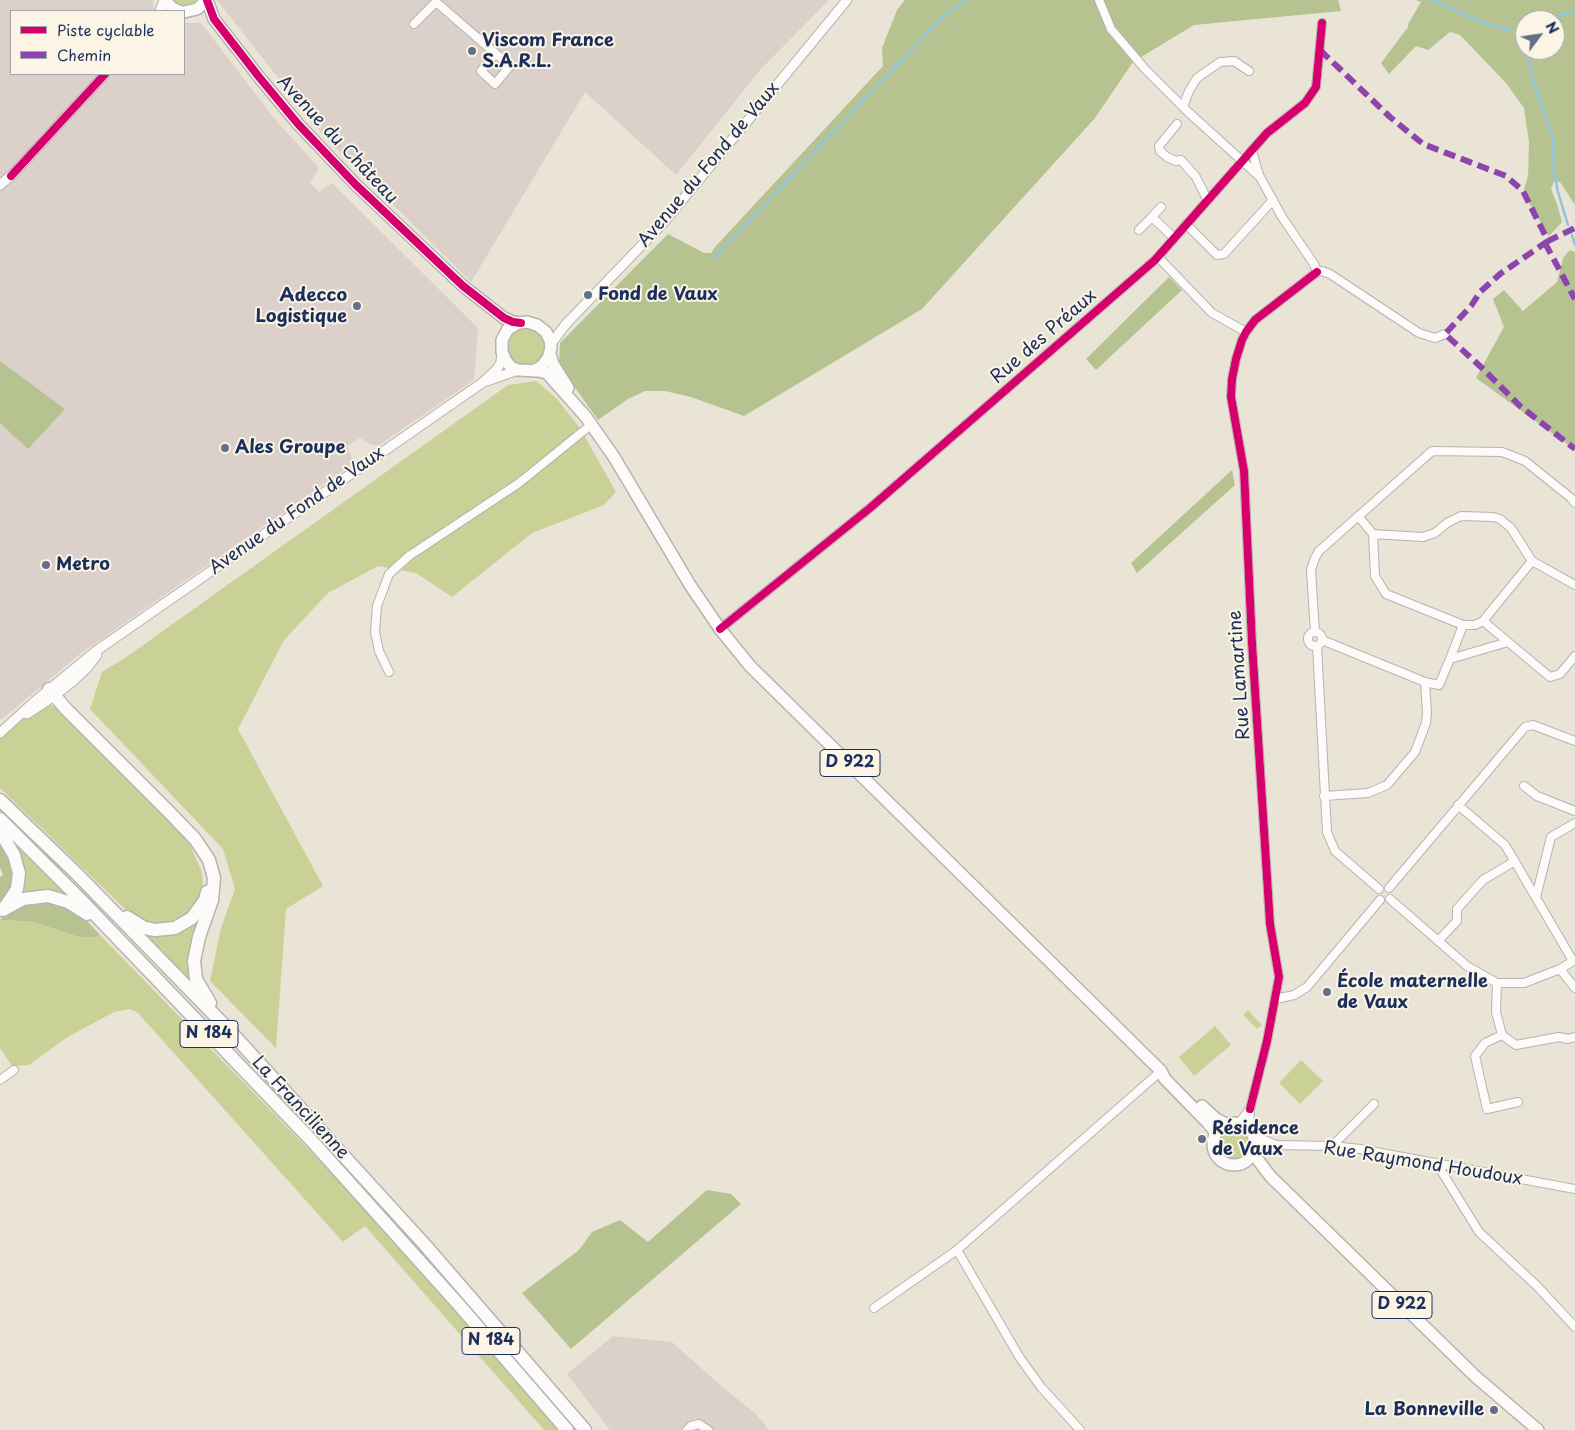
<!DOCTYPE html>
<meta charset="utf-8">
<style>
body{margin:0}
#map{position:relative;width:1575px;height:1430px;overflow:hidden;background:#e9e4d5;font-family:"Playpen Sans",sans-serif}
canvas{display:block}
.legend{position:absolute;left:10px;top:10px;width:175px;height:65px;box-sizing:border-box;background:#fcf5e5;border:1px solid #a2a6af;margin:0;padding:6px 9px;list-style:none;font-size:15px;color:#1b2f5e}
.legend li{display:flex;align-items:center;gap:10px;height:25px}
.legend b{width:25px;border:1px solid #a2a6af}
.north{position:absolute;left:1515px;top:10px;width:50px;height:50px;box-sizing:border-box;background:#fcf5e5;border:1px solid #a2a6af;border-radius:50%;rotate:59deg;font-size:14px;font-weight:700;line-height:20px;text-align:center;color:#1b2f5e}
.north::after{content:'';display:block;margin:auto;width:18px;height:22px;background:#636e88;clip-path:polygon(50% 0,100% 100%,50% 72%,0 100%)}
</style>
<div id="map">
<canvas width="1575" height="1430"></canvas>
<ul class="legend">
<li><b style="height:6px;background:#d6006c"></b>Piste cyclable</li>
<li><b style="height:6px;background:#8e44ad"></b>Chemin</li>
</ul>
<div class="north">N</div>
</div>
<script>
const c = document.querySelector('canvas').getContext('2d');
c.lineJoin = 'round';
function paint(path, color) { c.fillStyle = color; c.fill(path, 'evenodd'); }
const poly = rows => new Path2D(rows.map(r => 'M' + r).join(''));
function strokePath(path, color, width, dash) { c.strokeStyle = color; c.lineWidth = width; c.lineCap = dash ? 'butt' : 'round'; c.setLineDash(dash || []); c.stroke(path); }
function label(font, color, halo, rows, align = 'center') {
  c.font = font + ' "Playpen Sans",sans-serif'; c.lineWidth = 4; c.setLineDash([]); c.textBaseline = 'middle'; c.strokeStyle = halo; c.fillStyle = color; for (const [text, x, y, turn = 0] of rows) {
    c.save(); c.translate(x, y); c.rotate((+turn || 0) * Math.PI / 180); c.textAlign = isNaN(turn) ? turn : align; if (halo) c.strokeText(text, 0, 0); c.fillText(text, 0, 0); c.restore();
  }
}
const industrial = poly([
 [0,0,153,0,153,6,156,11,11,11,11,74,184,74,184,23,201,23,274,118,319,168,310,183,319,192,332,183,478,328,474,380,379,445,371,445,360,438,347,446,352,458,351,465,80,654,2,719,0,719],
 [217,0,829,0,760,70,676,175,585,92,471,282,323,135],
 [613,1336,672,1342,719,1384,756,1414,769,1430,610,1430,567,1374]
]);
const green = poly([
 [173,0,199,0,193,4,187,6,180,5],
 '507 346a19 19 0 1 1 38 0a19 19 0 1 1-38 0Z',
 [536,381,556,398,580,428,616,492,604,505,532,533,452,597,416,573,378,566,328,593,284,640,238,729,323,886,286,909,276,1048,210,981,221,928,235,889,223,849,90,709,102,672,125,658,508,385],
 [49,704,61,710,177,827,189,843,201,870,203,883,201,895,196,905,181,921,160,926,139,920,126,910,0,788,0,737,16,724,45,705],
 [16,845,65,894,64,896,20,896,14,847],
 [200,914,191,983,144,934],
 [0,920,34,922,79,937,94,937,100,935,318,1159,412,1261,558,1430,544,1430,365,1226,343,1242,138,1013,130,1009,114,1012,66,1038,29,1065,12,1066,0,1048],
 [1248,1010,1262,1025,1257,1029,1243,1015],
 [1215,1026,1231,1045,1194,1076,1179,1057],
 [1301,1060,1323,1081,1300,1104,1279,1083],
 '1219 1144a16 16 0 1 1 32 0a16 16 0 1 1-32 0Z'
]);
const forest = poly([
 [905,0,1338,0,1341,11,1194,25,1133,62,1095,118,922,309,744,416,691,397,665,391,645,391,628,399,598,420,559,365,560,343,668,234,704,253,711,253,715,247,883,66,882,48,897,10],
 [1415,0,1575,0,1575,205,1560,182,1554,181,1551,189,1557,204,1562,222,1549,236,1523,193,1528,176,1529,142,1524,108,1506,83,1460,35,1450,32,1428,50,1416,46,1389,74,1381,63,1408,27,1408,24,1421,2],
 [1525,20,1555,20,1555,50,1525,50],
 [1570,250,1575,252,1575,450,1476,378,1504,327,1493,299,1504,290,1523,311,1557,282,1563,258],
 [1169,277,1182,290,1096,370,1086,359],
 [0,361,65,409,28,449,0,423],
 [1232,470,1235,485,1137,573,1131,563],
 [0,837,6,845,15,882,0,906,0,877,3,875,0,867],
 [47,900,70,907,88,922,100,935,94,937,79,937,34,922,0,920,11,907],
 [707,1190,731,1194,741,1204,571,1349,522,1293,579,1250,592,1232,620,1220,648,1242]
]);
const stream = poly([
 [1433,0,1484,23,1507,30,1510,29],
 [1545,20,1575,11],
 [1518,28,1525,26],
 [1523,34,1525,42],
 [1527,50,1534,83,1553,137,1554,172,1558,192,1568,225],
 [1572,235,1575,245],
 [714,258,934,26,948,13,965,0]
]);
const minor = poly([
 [436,0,436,2,510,66,495,84,481,71,495,54],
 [1099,0,1111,29,1145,69,1187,111,1260,177,1282,217,1314,264,1317,272],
 [414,24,436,2],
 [1183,107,1189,91,1197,78,1220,62,1234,61,1249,71],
 [1177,124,1159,146,1160,151,1167,157,1176,161,1181,160,1196,177,1208,201],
 [1252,151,1259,175],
 [1161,207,1152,217,1174,238],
 [1186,224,1217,255,1224,254,1273,200],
 [1139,230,1152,217],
 [1158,257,1212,313,1246,332],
 [1317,272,1322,271,1330,274,1419,333,1435,338,1445,334],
 [1358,516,1373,534,1375,576,1386,594,1463,625,1475,625,1483,621,1532,561,1511,528,1500,519,1493,517,1461,516,1447,523,1435,533,1423,537,1373,534],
 [1532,561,1575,585],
 [1483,621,1550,677,1560,674,1575,656],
 [720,629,870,508,1155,260,1267,133,1305,103,1316,87,1322,23],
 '1308 639a7 7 0 1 1 14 0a7 7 0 1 1-14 0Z',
 [1315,632,1311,570,1315,558,1319,551,1432,451,1502,452,1525,461,1571,498,1575,503],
 [1322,640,1425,682,1427,712,1426,723,1415,752,1387,785,1368,793,1324,796],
 [1317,646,1327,832,1335,851,1379,889],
 [1450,659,1463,625],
 [389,672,379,651,375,632,377,606,389,574,409,556,519,483,592,424],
 [1425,682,1439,685,1450,659,1508,642],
 [1524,786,1537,796,1575,811],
 [1458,805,1505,845,1573,961],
 [1389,888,1525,727,1533,725,1575,741],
 [1536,897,1551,837,1575,823],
 [1390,899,1467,966,1497,983,1524,983,1560,969,1575,960],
 [1438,941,1457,921,1457,909,1483,880,1515,861],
 [1560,969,1575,988],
 [1497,983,1496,1012,1502,1035,1516,1045,1559,1037,1568,1039,1575,1037],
 [1276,999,1294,995,1307,987,1380,900],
 [1502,1035,1485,1043,1475,1056,1487,1109,1518,1102],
 [0,1080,14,1070],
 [1250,1109,1267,1041,1279,977,1270,924,1252,643,1244,471,1231,397,1232,379,1236,359,1242,340,1246,332,1255,320,1317,272],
 [1238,1124,1250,1109,1249,1130],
 [1253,1135,1271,1143,1254,1150],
 [1271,1143,1277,1145,1332,1146,1360,1149,1575,1189],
 [1332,1146,1374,1104],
 [1437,1164,1479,1232,1537,1286,1575,1327],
 [957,1250,1020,1358,1041,1387,1080,1430],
 [874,1308,957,1250,1161,1071],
 [687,1430,691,1426,699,1424,708,1430]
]);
const tertiary = poly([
 [160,11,164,0],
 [0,185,13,174,105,74],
 [550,345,566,324,665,221,847,0],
 [487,381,518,370],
 [27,714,54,696,72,682,87,668,97,655],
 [0,733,34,702,96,651,482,383,497,369,501,362,502,354]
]);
const primary = poly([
 [165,0,172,8,179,11],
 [207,0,214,19,259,77,298,124,355,184,463,286,504,318,513,322,521,323],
 [184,12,197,9,207,0],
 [550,354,553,364,568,388],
 [533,371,542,366,548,358,551,348,550,340,546,332,537,325,527,322,518,323,508,329,502,340,502,352,506,361,511,367,518,370,538,371,547,373,586,417,614,457,690,585,720,629,750,666,1161,1071,1165,1079,1208,1123,1216,1133],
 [1202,1106,1216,1119,1226,1124],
 '1213 1144a21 21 0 1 1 42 0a21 21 0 1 1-42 0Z',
 [1254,1150,1258,1160,1270,1176,1476,1377,1538,1430]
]);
const trunk = poly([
 [49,689,66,709,170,813,195,839,209,860,214,878,212,900,199,937,194,961,196,979,210,1003],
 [0,800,77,874,230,1031,425,1245,585,1430],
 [0,819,81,900,311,1140,459,1305,567,1430],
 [0,831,14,855,19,873,17,889,5,907],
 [3,910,23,899,48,896,68,902,87,914],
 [127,917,145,928,155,930,175,928,192,918,205,900,207,892]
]);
const quiet = poly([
 [1320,50,1390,117,1423,144,1506,176,1523,191,1548,241,1575,228],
 [1548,241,1500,274,1480,292,1471,306,1445,334,1482,368,1520,406,1575,449],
 [1545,243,1575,299]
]);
const cycleway = poly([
 [207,0,214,19,259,77,298,124,355,184,463,286,504,318,513,322,521,323],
 [11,176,105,74],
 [720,629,870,508,1155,260,1267,133,1305,103,1316,87,1322,23],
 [1250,1109,1267,1041,1279,977,1270,924,1252,643,1244,471,1231,397,1232,379,1236,359,1242,340,1246,332,1255,320,1317,272]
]);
const markers = [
 [472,51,5,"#636e88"],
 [588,295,5,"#636e88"],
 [357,306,5,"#636e88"],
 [225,448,5,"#636e88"],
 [46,565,5,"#636e88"],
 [1327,992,5,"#636e88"],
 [1202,1139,5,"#636e88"],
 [1494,1410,5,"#636e88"]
];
const shields = [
 [850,763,60],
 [209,1034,58],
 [1402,1305,60],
 [491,1341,58]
];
const shieldNames = [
 ["D 922",850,763],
 ["N 184",209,1034],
 ["D 922",1402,1305],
 ["N 184",491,1341]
];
const poiNames = [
 ["Viscom France",482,41],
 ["S.A.R.L.",482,62],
 ["Fond de Vaux",598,295],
 ["Adecco",347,296,"right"],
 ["Logistique",347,317,"right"],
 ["Ales Groupe",235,448],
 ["Metro",56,565],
 ["École maternelle",1337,982],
 ["de Vaux",1337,1003],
 ["Résidence",1212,1129],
 ["de Vaux",1212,1150],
 ["La Bonneville",1484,1410,"right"]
];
const streetNames = [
 ["Avenue du Château",337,140,47],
 ["Avenue du Fond de Vaux",709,165,-50],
 ["Rue des Préaux",1044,337,-41],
 ["Avenue du Fond de Vaux",297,511,-35],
 ["Rue Lamartine",1240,675,-94],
 ["La Francilienne",300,1108,47],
 ["Rue Raymond Houdoux",1423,1164,9]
];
paint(industrial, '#dcd0ca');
paint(green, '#cad197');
paint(forest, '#b6c391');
strokePath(stream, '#90c4e0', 2.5);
strokePath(minor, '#b5b4b0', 10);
strokePath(tertiary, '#b5b4b0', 11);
strokePath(primary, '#b5b4b0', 14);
strokePath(trunk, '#b5b4b0', 15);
strokePath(minor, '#fcfbf9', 8);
strokePath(tertiary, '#fcfbf9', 9);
strokePath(primary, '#fcfbf9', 11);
strokePath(trunk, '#fcfbf9', 12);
strokePath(quiet, '#8e44ad', 6, [12, 6]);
strokePath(cycleway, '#d6006c', 8);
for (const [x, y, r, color] of markers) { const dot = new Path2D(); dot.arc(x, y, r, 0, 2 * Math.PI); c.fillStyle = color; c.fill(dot); strokePath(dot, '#fcf5e5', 2); }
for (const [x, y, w] of shields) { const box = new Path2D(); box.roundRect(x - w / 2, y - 13.5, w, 27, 4); c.fillStyle = '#fcf5e5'; c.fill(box); strokePath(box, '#1b2f5e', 1); }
label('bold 16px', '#1b2f5e', null, shieldNames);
label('bold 18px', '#1b2f5e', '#fcf5e5', poiNames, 'left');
label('18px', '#1b2f5e', '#fcf5e5', streetNames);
</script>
